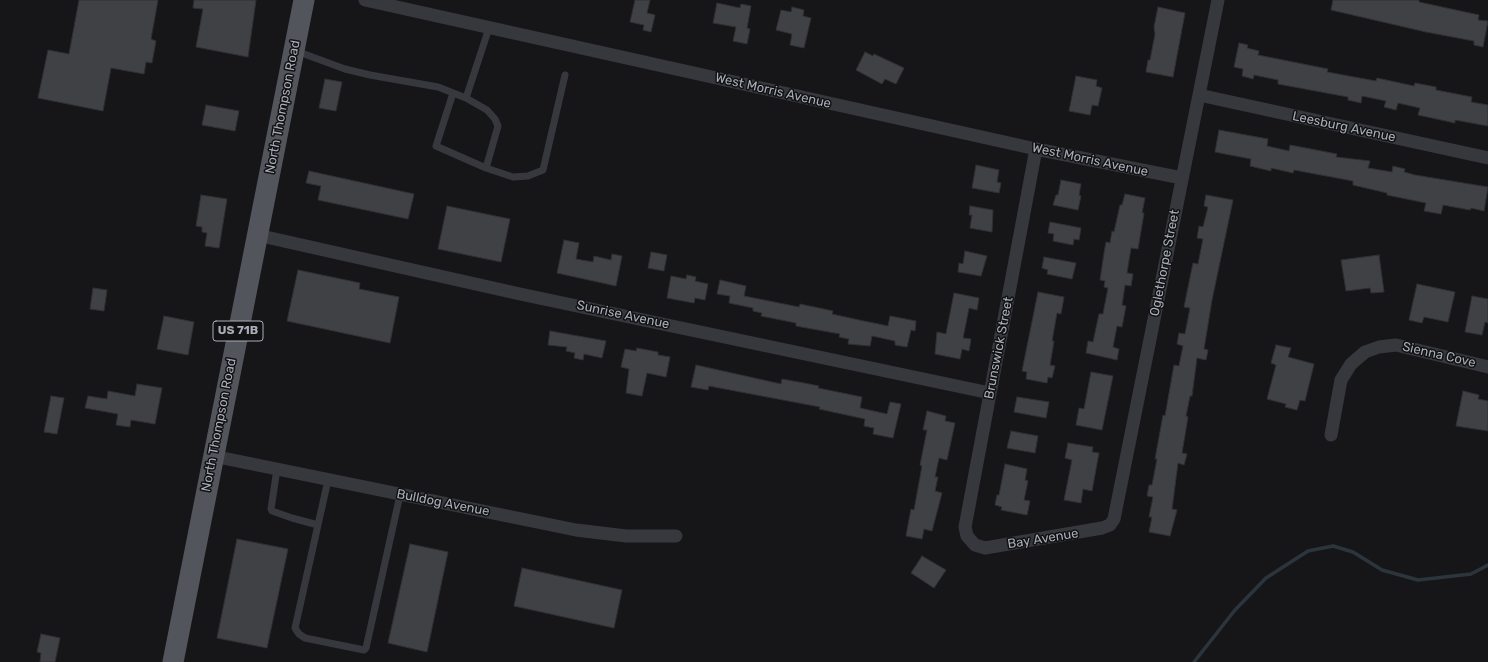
<!DOCTYPE html>
<style>
body{margin:0}
canvas{display:block;background:#161618}
</style>
<canvas width="1488" height="662"></canvas>
<script>
const c = document.querySelector('canvas').getContext('2d');
c.lineJoin = 'round';
const poly = rows => new Path2D(rows.map(r => 'M' + r).join(''));
function strokePath(path, color, width, dash) { c.strokeStyle = color; c.lineWidth = width; c.lineCap = dash ? 'butt' : 'round'; c.setLineDash(dash || []); c.stroke(path); }
function paint(path, color) { c.fillStyle = color; c.fill(path, 'evenodd'); }
function label(font, color, halo, rows, align = 'center') {
  c.font = font + ' Rubik,sans-serif'; c.lineWidth = 3; c.setLineDash([]); c.textBaseline = 'middle'; c.strokeStyle = halo; c.fillStyle = color; for (const [text, x, y, turn = 0] of rows) {
    c.save(); c.translate(x, y); c.rotate((+turn || 0) * Math.PI / 180); c.textAlign = isNaN(turn) ? turn : align; if (halo) c.strokeText(text, 0, 0); c.fillText(text, 0, 0); c.restore();
  }
}
const stream = poly([
 [1194,662,1235,610,1266,578,1308,551,1333,546,1353,552,1382,570,1418,580,1471,574,1488,565]
]);
const building = poly([
 [79,0,158,0,151,39,156,41,152,63,146,62,144,74,111,68,103,111,38,98,48,50,69,54,79,0],
 [194,0,256,0,248,57,196,47,203,9,193,8,194,0],
 [635,0,650,0,647,13,655,15,651,32,643,30,644,25,630,22,635,0],
 [1333,0,1419,0,1419,2,1479,15,1478,20,1488,21,1483,47,1474,45,1474,41,1426,32,1331,10,1333,0],
 [717,3,740,8,741,4,751,6,747,28,750,29,747,44,733,41,736,27,713,23,717,3],
 [792,7,804,10,803,16,811,18,804,48,790,45,792,34,776,30,781,10,791,12,792,7],
 [1158,7,1185,13,1173,77,1146,72,1148,60,1150,60,1155,34,1154,27,1158,7],
 [1239,43,1248,45,1247,48,1259,51,1258,55,1328,69,1327,72,1376,81,1377,78,1414,86,1415,83,1436,87,1436,90,1472,97,1471,102,1488,105,1488,126,1455,120,1455,123,1418,115,1420,108,1398,103,1396,110,1384,107,1386,101,1362,96,1361,103,1348,100,1348,97,1278,84,1278,80,1254,75,1253,79,1242,76,1243,69,1234,67,1239,43],
 [865,52,873,56,874,54,904,68,896,84,885,79,882,84,856,70,865,52],
 [1076,76,1097,80,1096,86,1102,88,1098,106,1092,105,1090,115,1069,111,1076,76],
 [325,79,342,82,336,111,319,108,325,79],
 [206,105,239,111,235,131,202,125,206,105],
 [1219,130,1268,139,1267,146,1289,151,1290,145,1337,154,1336,157,1370,161,1368,168,1392,172,1393,166,1405,169,1404,172,1415,175,1488,187,1484,211,1471,208,1470,210,1443,205,1441,214,1424,211,1426,203,1387,195,1387,193,1353,185,1353,181,1294,170,1293,173,1271,168,1271,171,1250,166,1251,159,1215,152,1219,130],
 [976,165,999,170,997,182,1001,183,999,193,972,188,976,165],
 [309,171,414,194,408,219,318,200,321,186,306,183,309,171],
 [1061,180,1081,184,1079,195,1081,196,1078,210,1053,205,1056,195,1058,195,1061,180],
 [1125,194,1145,198,1142,213,1144,213,1138,249,1131,248,1127,273,1133,274,1131,286,1125,285,1122,305,1126,306,1122,327,1117,326,1113,347,1119,349,1117,360,1086,353,1088,341,1093,342,1099,314,1103,314,1108,288,1104,287,1105,281,1100,280,1104,253,1106,242,1110,243,1112,231,1114,232,1120,205,1122,205,1125,194],
 [201,195,227,199,219,248,205,246,207,233,202,232,202,227,196,226,201,195],
 [1206,195,1233,200,1212,300,1204,349,1208,350,1206,360,1197,358,1192,396,1190,396,1186,416,1188,417,1182,453,1187,454,1184,465,1178,463,1172,509,1177,510,1170,536,1149,532,1152,517,1149,517,1153,497,1147,496,1149,485,1152,485,1157,459,1155,459,1163,415,1165,416,1174,365,1179,366,1183,346,1177,344,1179,333,1185,334,1190,308,1184,307,1193,263,1198,264,1203,239,1197,238,1199,226,1203,227,1208,207,1204,206,1206,195],
 [447,206,510,219,501,262,438,249,447,206],
 [970,206,993,210,992,232,970,228,972,215,969,215,970,206],
 [1050,222,1081,228,1079,240,1074,239,1073,245,1053,241,1054,234,1048,233,1050,222],
 [564,240,579,243,576,259,593,262,594,256,611,260,612,254,622,256,616,286,557,273,564,240],
 [965,251,987,256,981,276,958,272,959,263,963,264,965,251],
 [651,252,667,255,664,271,648,268,651,252],
 [1379,255,1384,292,1371,293,1370,288,1346,291,1341,260,1379,255],
 [1044,257,1076,263,1072,279,1047,274,1048,270,1042,268,1044,257],
 [298,270,360,283,359,289,399,297,390,343,287,321,298,270],
 [687,275,696,277,695,281,708,284,705,300,695,298,694,303,667,298,671,276,686,279,687,275],
 [720,280,746,286,744,296,799,307,800,304,833,311,832,314,859,320,888,326,890,316,916,321,915,331,911,330,907,347,895,345,895,341,872,336,870,346,848,344,849,339,839,337,840,334,796,326,796,323,761,316,762,313,753,311,753,308,729,303,730,296,717,294,720,280],
 [1417,284,1455,292,1448,322,1424,317,1422,323,1409,320,1417,284],
 [93,288,107,290,104,311,90,309,93,288],
 [1038,292,1064,297,1061,314,1057,313,1052,341,1054,341,1050,365,1055,366,1052,378,1048,377,1047,383,1026,379,1027,372,1022,371,1038,292],
 [954,293,979,298,977,310,969,308,963,338,971,339,969,351,962,349,960,359,935,354,937,332,946,334,954,293],
 [1472,296,1488,299,1488,323,1485,322,1482,335,1465,332,1472,296],
 [164,316,194,322,188,355,157,349,164,316],
 [550,331,606,341,602,358,584,354,583,360,574,358,575,353,566,351,567,347,548,345,550,331],
 [1276,345,1291,348,1288,357,1314,364,1305,401,1300,400,1297,410,1285,407,1286,404,1267,399,1276,365,1271,363,1276,345],
 [637,348,658,352,658,355,670,357,666,377,647,373,642,396,626,393,629,369,621,367,625,349,636,351,637,348],
 [696,365,781,384,782,379,804,383,819,386,818,388,862,397,860,408,887,414,890,402,901,404,893,438,873,434,874,428,864,426,865,419,819,409,820,407,709,386,708,390,691,387,696,365],
 [1091,372,1113,376,1102,430,1076,425,1079,408,1084,409,1091,372],
 [137,384,162,388,155,424,131,420,130,427,116,425,118,414,85,408,88,396,107,399,108,391,135,396,137,384],
 [1463,391,1479,395,1478,399,1488,401,1488,431,1456,426,1463,391],
 [51,396,64,398,57,434,44,432,51,396],
 [1017,397,1049,402,1046,418,1014,412,1017,397],
 [927,411,946,416,945,421,955,423,947,460,939,458,935,477,938,477,935,491,942,493,932,531,924,529,922,539,906,536,911,509,914,510,922,466,920,465,927,430,923,430,927,411],
 [1011,431,1038,436,1035,453,1007,448,1011,431],
 [1068,443,1093,447,1092,452,1099,453,1092,491,1083,489,1081,503,1064,500,1072,460,1065,458,1068,443],
 [1005,464,1027,469,1025,480,1028,481,1024,500,1030,501,1027,515,1001,510,1002,507,995,505,997,495,999,495,1005,464],
 [237,539,288,549,267,648,217,638,237,539],
 [410,544,448,552,427,652,388,643,410,544],
 [922,556,946,570,934,588,911,573,922,556],
 [522,568,622,590,614,628,514,606,522,568],
 [41,634,60,638,55,662,40,662,41,653,37,652,41,634]
]);
const lane = poly([
 [296,51,345,69,370,75,438,87,466,98,487,110,495,119,498,126,486,168,513,177,528,176,543,170,565,75],
 [453,93,436,146,486,168],
 [466,98,489,28],
 [277,469,271,509,272,511,292,518,318,525],
 [328,480,295,628,299,634,305,638,364,650,366,648,400,495]
]);
const street = poly([
 [365,0,1036,149,1182,178],
 [1199,95,1488,158],
 [1036,149,965,527,967,536,975,545,985,548,1102,528,1110,525,1114,519,1218,0],
 [257,235,520,294,990,393],
 [1331,435,1341,380,1351,364,1365,352,1379,347,1396,345,1488,367],
 [213,456,576,530,626,536,676,536]
]);
const primary = poly([
 [173,662,304,0]
]);
const shields = [
 [238,331,50]
];
const shieldNames = [
 ["US 71B",238,331]
];
const streetNames = [
 ["West Morris Avenue",773,91,13],
 ["North Thompson Road",283,107,-79],
 ["Leesburg Avenue",1344,127,12],
 ["West Morris Avenue",1090,160,12],
 ["Oglethorpe Street",1165,263,-79],
 ["Sunrise Avenue",623,315,12],
 ["Brunswick Street",999,348,-79],
 ["Sienna Cove",1439,355,13],
 ["North Thompson Road",219,425,-79],
 ["Bulldog Avenue",443,503,11],
 ["Bay Avenue",1043,539,-9]
];
strokePath(stream, '#2c353c', 3.5);
paint(building, '#404145');
strokePath(building, '#303034', 1);
strokePath(lane, '#37383d', 7);
strokePath(street, '#37383d', 13);
strokePath(primary, '#53555c', 21);
for (const [x, y, w] of shields) { const box = new Path2D(); box.roundRect(x - w / 2, y - 10, w, 20, 3); c.fillStyle = '#111113'; c.fill(box); strokePath(box, '#a8adb8', 1); }
label('bold 12px', '#a8adb8', null, shieldNames);
label('13px', '#a8adb8', '#111113', streetNames);
</script>
